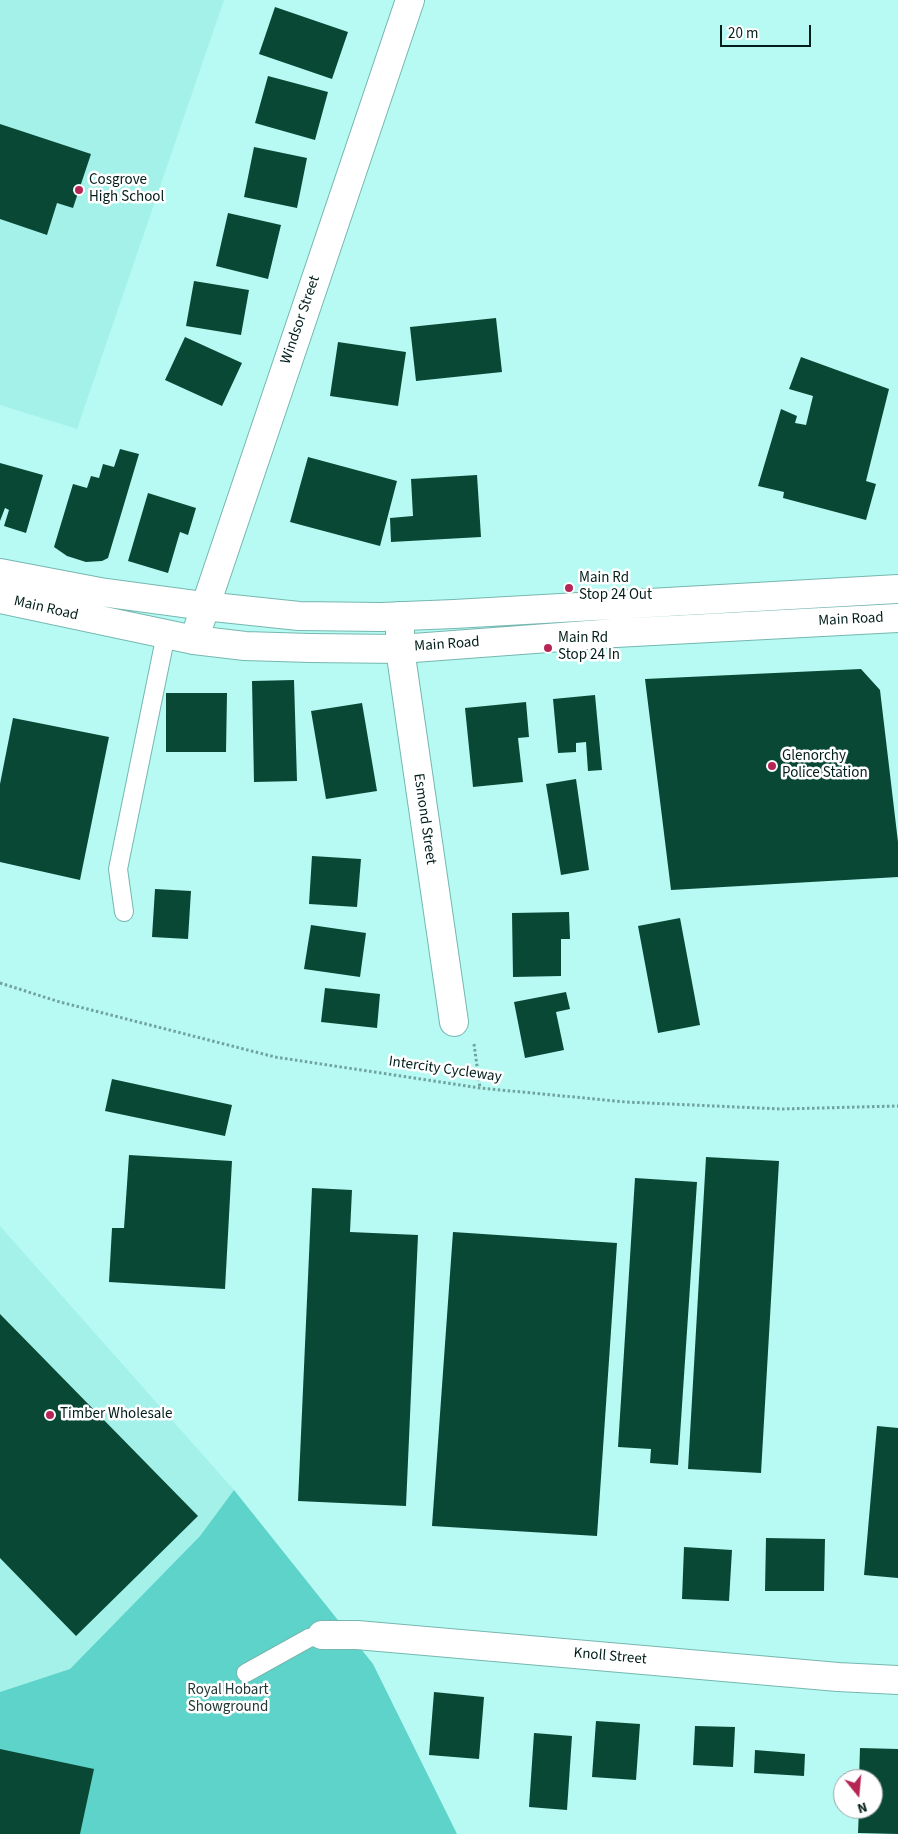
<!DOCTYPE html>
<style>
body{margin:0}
#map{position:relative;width:898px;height:1834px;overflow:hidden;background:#b7faf3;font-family:"Source Sans 3",sans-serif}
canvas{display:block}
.north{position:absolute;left:833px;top:1769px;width:50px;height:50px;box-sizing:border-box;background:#fff;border:1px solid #9aa5a4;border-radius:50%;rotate:163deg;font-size:14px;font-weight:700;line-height:20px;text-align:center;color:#021e1b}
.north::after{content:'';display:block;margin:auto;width:18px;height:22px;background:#b62655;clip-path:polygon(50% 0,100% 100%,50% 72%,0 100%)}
.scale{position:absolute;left:720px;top:25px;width:91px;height:22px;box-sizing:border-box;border:2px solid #021e1b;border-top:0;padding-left:6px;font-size:15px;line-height:18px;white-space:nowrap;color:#021e1b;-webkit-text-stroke:4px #fff;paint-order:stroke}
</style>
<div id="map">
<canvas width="898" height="1834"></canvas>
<div class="north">N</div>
<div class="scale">20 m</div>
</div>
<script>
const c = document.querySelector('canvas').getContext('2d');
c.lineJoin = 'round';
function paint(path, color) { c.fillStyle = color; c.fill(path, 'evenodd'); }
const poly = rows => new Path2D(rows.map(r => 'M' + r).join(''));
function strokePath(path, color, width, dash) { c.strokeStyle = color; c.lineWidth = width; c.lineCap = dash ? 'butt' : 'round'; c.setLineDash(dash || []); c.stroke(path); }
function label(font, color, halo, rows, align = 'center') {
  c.font = font + ' "Source Sans 3",sans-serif'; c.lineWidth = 5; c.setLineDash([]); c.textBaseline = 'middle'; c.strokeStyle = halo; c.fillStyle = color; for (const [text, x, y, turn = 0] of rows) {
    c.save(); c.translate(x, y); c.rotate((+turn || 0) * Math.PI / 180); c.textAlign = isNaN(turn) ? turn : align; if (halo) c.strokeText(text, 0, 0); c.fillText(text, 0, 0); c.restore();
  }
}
const built = poly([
 [0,0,224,0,77,429,0,405],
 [0,1226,234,1490,200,1536,70,1669,0,1692]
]);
const green = poly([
 [234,1490,373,1664,457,1834,0,1834,0,1692,70,1669,200,1536]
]);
const building = poly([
 [275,7,348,32,332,79,259,54],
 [268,76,328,92,315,140,255,123],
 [0,124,91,154,73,208,57,203,47,235,0,219],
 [254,147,307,158,297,208,244,197],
 [228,213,281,225,268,279,216,266],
 [194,281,249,290,241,335,186,326],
 [496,318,502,372,416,381,410,327],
 [185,337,242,363,222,406,165,380],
 [338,342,406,352,398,406,330,396],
 [801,357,889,389,866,481,876,484,866,520,783,498,784,492,758,486,781,409,797,416,795,423,806,425,813,396,789,389],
 [120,449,139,454,108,558,102,561,86,562,67,556,54,547,73,484,87,488,91,476,99,478,103,464,114,467],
 [308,457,397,481,380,546,290,522],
 [0,463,43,475,26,533,4,526,9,510,5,508,0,521],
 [477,475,481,537,391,542,390,518,413,516,411,479],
 [148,493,196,508,188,535,180,532,168,573,128,561],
 [861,669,880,690,898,842,898,877,671,890,645,679],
 [294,680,297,781,254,782,252,681],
 [166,693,227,693,226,752,166,752],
 [595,695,602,770,588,771,586,742,576,743,576,752,558,753,553,699],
 [526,702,529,737,518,738,523,782,473,787,465,708],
 [362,703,377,791,326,799,311,711],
 [13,718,109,737,80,880,0,862,0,784],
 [576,779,589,870,561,875,546,784],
 [312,856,361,859,357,907,309,904],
 [155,889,191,891,188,939,152,937],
 [569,912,570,939,561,939,561,976,513,977,512,913],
 [680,918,700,1025,658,1033,638,926],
 [311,925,366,933,360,977,304,969],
 [325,988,380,994,377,1028,321,1022],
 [566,992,570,1009,556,1012,564,1050,525,1058,514,1002],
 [112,1079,232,1105,225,1136,105,1111],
 [129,1155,232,1161,225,1289,109,1282,112,1228,124,1228],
 [706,1157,779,1161,761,1473,688,1469],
 [635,1178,697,1182,678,1465,650,1463,651,1449,618,1447],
 [312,1188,352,1190,350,1232,418,1235,406,1506,298,1501],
 [453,1232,617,1243,597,1536,432,1526],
 [0,1314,198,1516,76,1636,0,1558],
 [877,1426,898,1428,898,1578,864,1575],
 [766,1538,825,1539,824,1591,765,1591],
 [684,1547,732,1550,729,1601,682,1599],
 [434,1692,484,1697,479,1759,429,1755],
 [596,1721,640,1724,636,1780,592,1777],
 [695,1726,735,1727,733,1767,693,1765],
 [534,1733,572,1736,567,1810,529,1807],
 [860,1748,898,1749,898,1834,858,1833,859,1809,873,1809,873,1779,859,1779],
 [0,1749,94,1769,80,1834,0,1834],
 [755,1750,805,1754,804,1776,754,1773]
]);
const path = poly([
 [0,983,60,1002,275,1057,480,1088,626,1102,781,1109,898,1106],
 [474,1044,480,1088]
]);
const lane = poly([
 [124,912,118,869,166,634],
 [246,1673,309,1638,322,1635]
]);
const street = poly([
 [400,616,400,649,454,1022],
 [194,640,410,0],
 [322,1635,357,1635,838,1677,898,1680]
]);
const secondary = poly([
 [0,573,100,592,204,606,299,616,381,617,454,614,898,589],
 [0,599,194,640,245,646,310,648,400,649,615,633,898,618]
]);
const markers = [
 [79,190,5,"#b62655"],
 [569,588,5,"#b62655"],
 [548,648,5,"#b62655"],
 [772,766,5,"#b62655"],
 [50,1415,5,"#b62655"]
];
const poiNames = [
 ["Cosgrove",89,181],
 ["High School",89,198],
 ["Main Rd",579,579],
 ["Stop 24 Out",579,596],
 ["Main Rd",558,639],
 ["Stop 24 In",558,656],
 ["Glenorchy",782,757],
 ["Police Station",782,774],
 ["Timber Wholesale",60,1415]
];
const streetNames = [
 ["Windsor Street",301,320,-71],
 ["Main Road",46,609,13],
 ["Main Road",851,620,-3],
 ["Main Road",447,645,-4],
 ["Esmond Street",424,819,82],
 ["Intercity Cycleway",445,1070,8],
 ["Knoll Street",610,1657,5]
];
const parkNames = [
 ["Royal Hobart",228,1691],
 ["Showground",228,1708]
];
paint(built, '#a3f1e9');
paint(green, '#5dd3c9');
paint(building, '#0a4836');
strokePath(lane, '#75b7b0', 20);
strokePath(street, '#75b7b0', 30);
strokePath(secondary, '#75b7b0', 30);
strokePath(path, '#70a39e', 3, [2.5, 2.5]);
strokePath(lane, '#fff', 18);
strokePath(street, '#fff', 28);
strokePath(secondary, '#fff', 28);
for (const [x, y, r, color] of markers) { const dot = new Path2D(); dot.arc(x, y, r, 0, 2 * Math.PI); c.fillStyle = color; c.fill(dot); strokePath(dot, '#fff', 2); }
label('15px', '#021e1b', '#fff', poiNames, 'left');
label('15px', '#021e1b', '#fff', streetNames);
label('15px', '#203936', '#fff', parkNames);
</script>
